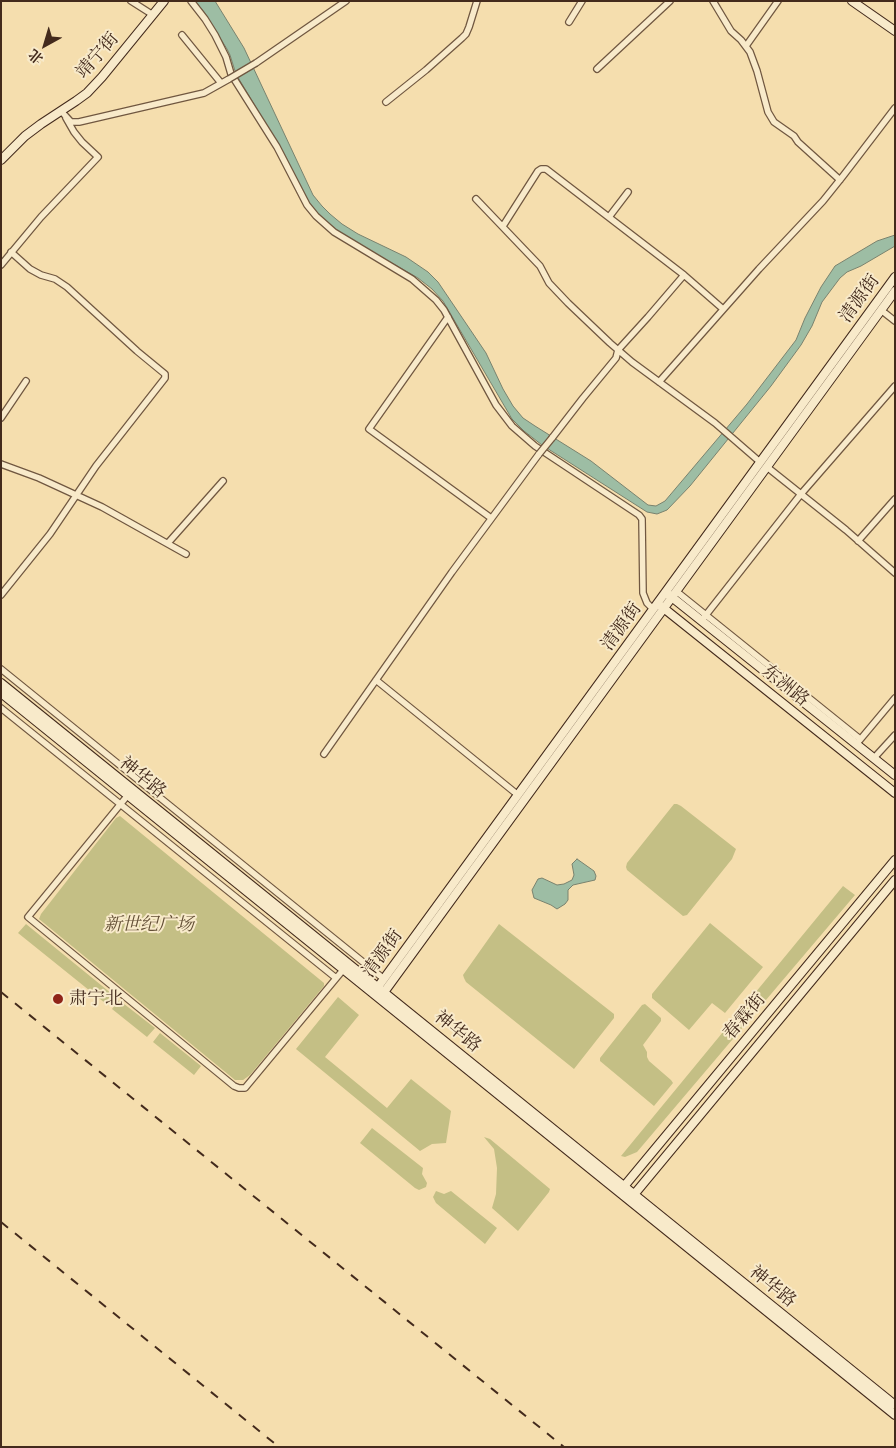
<!DOCTYPE html>
<meta charset="utf-8">
<style>
body{margin:0}
#map{position:relative;width:896px;height:1448px;overflow:hidden;background:#f5deae;font-family:"Gentium Book Plus","Noto Serif SC",serif}
canvas{display:block}
.frame{position:absolute;inset:0;border:2px solid #432a1c;pointer-events:none}
.north{position:absolute;left:20px;top:20px;width:50px;height:50px;-webkit-text-stroke:4px #f8eaca;paint-order:stroke;rotate:219deg;font-size:14px;font-weight:700;line-height:20px;text-align:center;color:#432a1c}
.north::after{content:'';display:block;margin:auto;width:18px;height:22px;background:#432a1c;clip-path:polygon(50% 0,100% 100%,50% 72%,0 100%)}
</style>
<div id="map">
<canvas width="896" height="1448"></canvas>
<div class="frame"></div>
<div class="north">北</div>
</div>
<script>
const c = document.querySelector('canvas').getContext('2d');
c.lineJoin = 'round';
function paint(path, color) { c.fillStyle = color; c.fill(path, 'evenodd'); }
const poly = rows => new Path2D(rows.map(r => 'M' + r).join(''));
function strokePath(path, color, width, dash) { c.strokeStyle = color; c.lineWidth = width; c.lineCap = dash ? 'butt' : 'round'; c.setLineDash(dash || []); c.stroke(path); }
function label(font, color, halo, rows, align = 'center') {
  c.font = font + ' "Gentium Book Plus","Noto Serif SC",serif'; c.lineWidth = 4; c.setLineDash([]); c.textBaseline = 'middle'; c.strokeStyle = halo; c.fillStyle = color; for (const [text, x, y, turn = 0] of rows) {
    c.save(); c.translate(x, y); c.rotate((+turn || 0) * Math.PI / 180); c.textAlign = isNaN(turn) ? turn : align; if (halo) c.strokeText(text, 0, 0); c.fillText(text, 0, 0); c.restore();
  }
}
const green = poly([
 [674,804,677,804,681,806,736,849,732,859,687,915,683,916,627,870,626,867,627,863],
 [120,816,324,983,324,986,250,1075,243,1080,235,1080,39,919,41,914,116,818],
 [843,886,855,895,637,1152,625,1157,621,1156],
 [710,923,763,967,725,1013,712,1003,689,1030,652,998,652,994],
 [26,924,112,994,105,1003,18,933],
 [499,924,614,1014,614,1018,574,1069,466,982,464,978,463,975],
 [338,997,359,1015,325,1057,387,1108,411,1079,451,1111,446,1143,432,1144,420,1151,296,1049],
 [119,1000,155,1028,147,1037,112,1009],
 [645,1004,661,1018,661,1021,643,1045,647,1052,647,1057,649,1061,671,1080,673,1083,654,1106,600,1061,600,1058,642,1005],
 [160,1033,201,1066,194,1075,153,1042],
 [372,1128,423,1168,422,1174,427,1183,426,1187,419,1190,415,1188,360,1143],
 [484,1137,490,1139,550,1189,549,1192,518,1231,492,1208,496,1194,497,1168,494,1149],
 [436,1191,444,1194,451,1191,497,1228,485,1244,436,1203,433,1197]
]);
const water = poly([
 [195,1,215,1,244,48,313,195,322,206,330,214,342,224,358,234,406,257,428,272,438,282,486,353,503,389,513,406,523,418,535,426,591,461,648,505,656,506,665,501,747,404,796,340,805,318,821,287,835,266,877,241,895,235,895,246,861,266,847,272,840,278,822,302,812,326,801,345,771,386,690,486,667,510,657,514,647,512,542,445,524,431,512,419,443,301,432,289,418,278,367,249,338,231,320,216,306,199,298,184,282,151,236,74,230,55,227,49,204,12,195,1],
 [577,859,594,871,596,876,595,880,573,885,568,890,568,900,565,904,557,909,551,905,534,898,532,890,538,879,542,878,557,885,564,884,572,880,574,875,572,864,577,859]
]);
const street = poly([
 [131,1,153,15],
 [191,1,205,19,215,35,226,57,231,74,277,147,307,205,316,216,334,232,412,279,436,300,444,310,496,405,512,426,535,446,639,515,642,519,643,593,647,603,653,609],
 [713,1,731,31,741,40,750,52,757,71,768,112,774,122,794,136,798,142,840,180],
 [569,22,582,1],
 [182,35,221,83],
 [746,46,778,1],
 [256,63,346,1],
 [597,69,670,1],
 [386,102,426,70,462,38,466,34,469,27,477,1],
 [61,111,71,122,79,122,204,93,229,79],
 [476,199,540,266,549,283,568,303,610,343,632,362,715,423,760,462],
 [609,217,628,192],
 [503,226,538,171,541,169,546,169,684,275,723,309],
 [1,265,41,217,98,157,82,142,74,132,66,118],
 [881,310,895,321],
 [448,317,369,429,491,518],
 [659,382,759,269,823,201,843,176,895,108],
 [1,418,26,381],
 [552,438,583,398,616,358,618,350,648,317,684,275],
 [1,464,39,478,102,507,186,554],
 [767,467,846,530,895,573],
 [858,541,895,499],
 [168,543,223,481],
 [676,591,860,739],
 [1,595,50,534,96,466,165,378,165,374,137,351,67,287,55,279,41,275,30,269,11,252],
 [702,620,801,494,895,386],
 [1,669,384,979],
 [376,680,518,795],
 [1,708,336,978],
 [859,741,895,698],
 [324,754,452,572,539,454],
 [874,758,895,735],
 [128,795,28,917,234,1086,239,1088,245,1088,343,970]
]);
const secondary = poly([
 [852,1,895,31],
 [1,160,25,136,41,124,76,101,87,93,102,77,164,1],
 [668,594,895,775],
 [661,606,895,793],
 [1,683,895,1405],
 [1,693,895,1415],
 [375,991,895,277],
 [382,995,895,291],
 [621,1190,895,860],
 [632,1197,895,880]
]);
const rail = poly([
 [1,992,564,1447],
 [1,1222,279,1447]
]);
const streetBridge = poly([
 [229,79,256,63],
 [539,454,552,438]
]);
const markers = [
 [58,999,6,"#8f2418"]
];
const streetNames = [
 ["靖宁街",98,56,-49],
 ["清源街",860,299,-54],
 ["清源街",622,627,-54],
 ["东洲路",785,686,39],
 ["神华路",142,778,39],
 ["清源街",383,954,-54],
 ["春霖街",745,1017,-50],
 ["神华路",457,1032,39],
 ["神华路",772,1287,39]
];
const parkNames = [
 ["新世纪广场",149,925]
];
const poiNames = [
 ["肃宁北",69,999]
];
paint(green, '#c4bf85');
paint(water, '#9dbda4');
strokePath(water, '#79826e', 1);
strokePath(street, '#705740', 8);
strokePath(secondary, '#432a1c', 10);
strokePath(street, '#f8eaca', 5.5);
strokePath(secondary, '#f8eaca', 8);
strokePath(rail, '#432a1c', 2, [9, 9]);
strokePath(streetBridge, '#705740', 8, []);
strokePath(streetBridge, '#f8eaca', 5.5);
for (const [x, y, r, color] of markers) { const dot = new Path2D(); dot.arc(x, y, r, 0, 2 * Math.PI); c.fillStyle = color; c.fill(dot); strokePath(dot, '#f8eaca', 2); }
label('18px', '#432a1c', '#f8eaca', streetNames);
label('italic 18px', '#634f36', '#f8eaca', parkNames);
label('18px', '#432a1c', '#f8eaca', poiNames, 'left');
</script>
